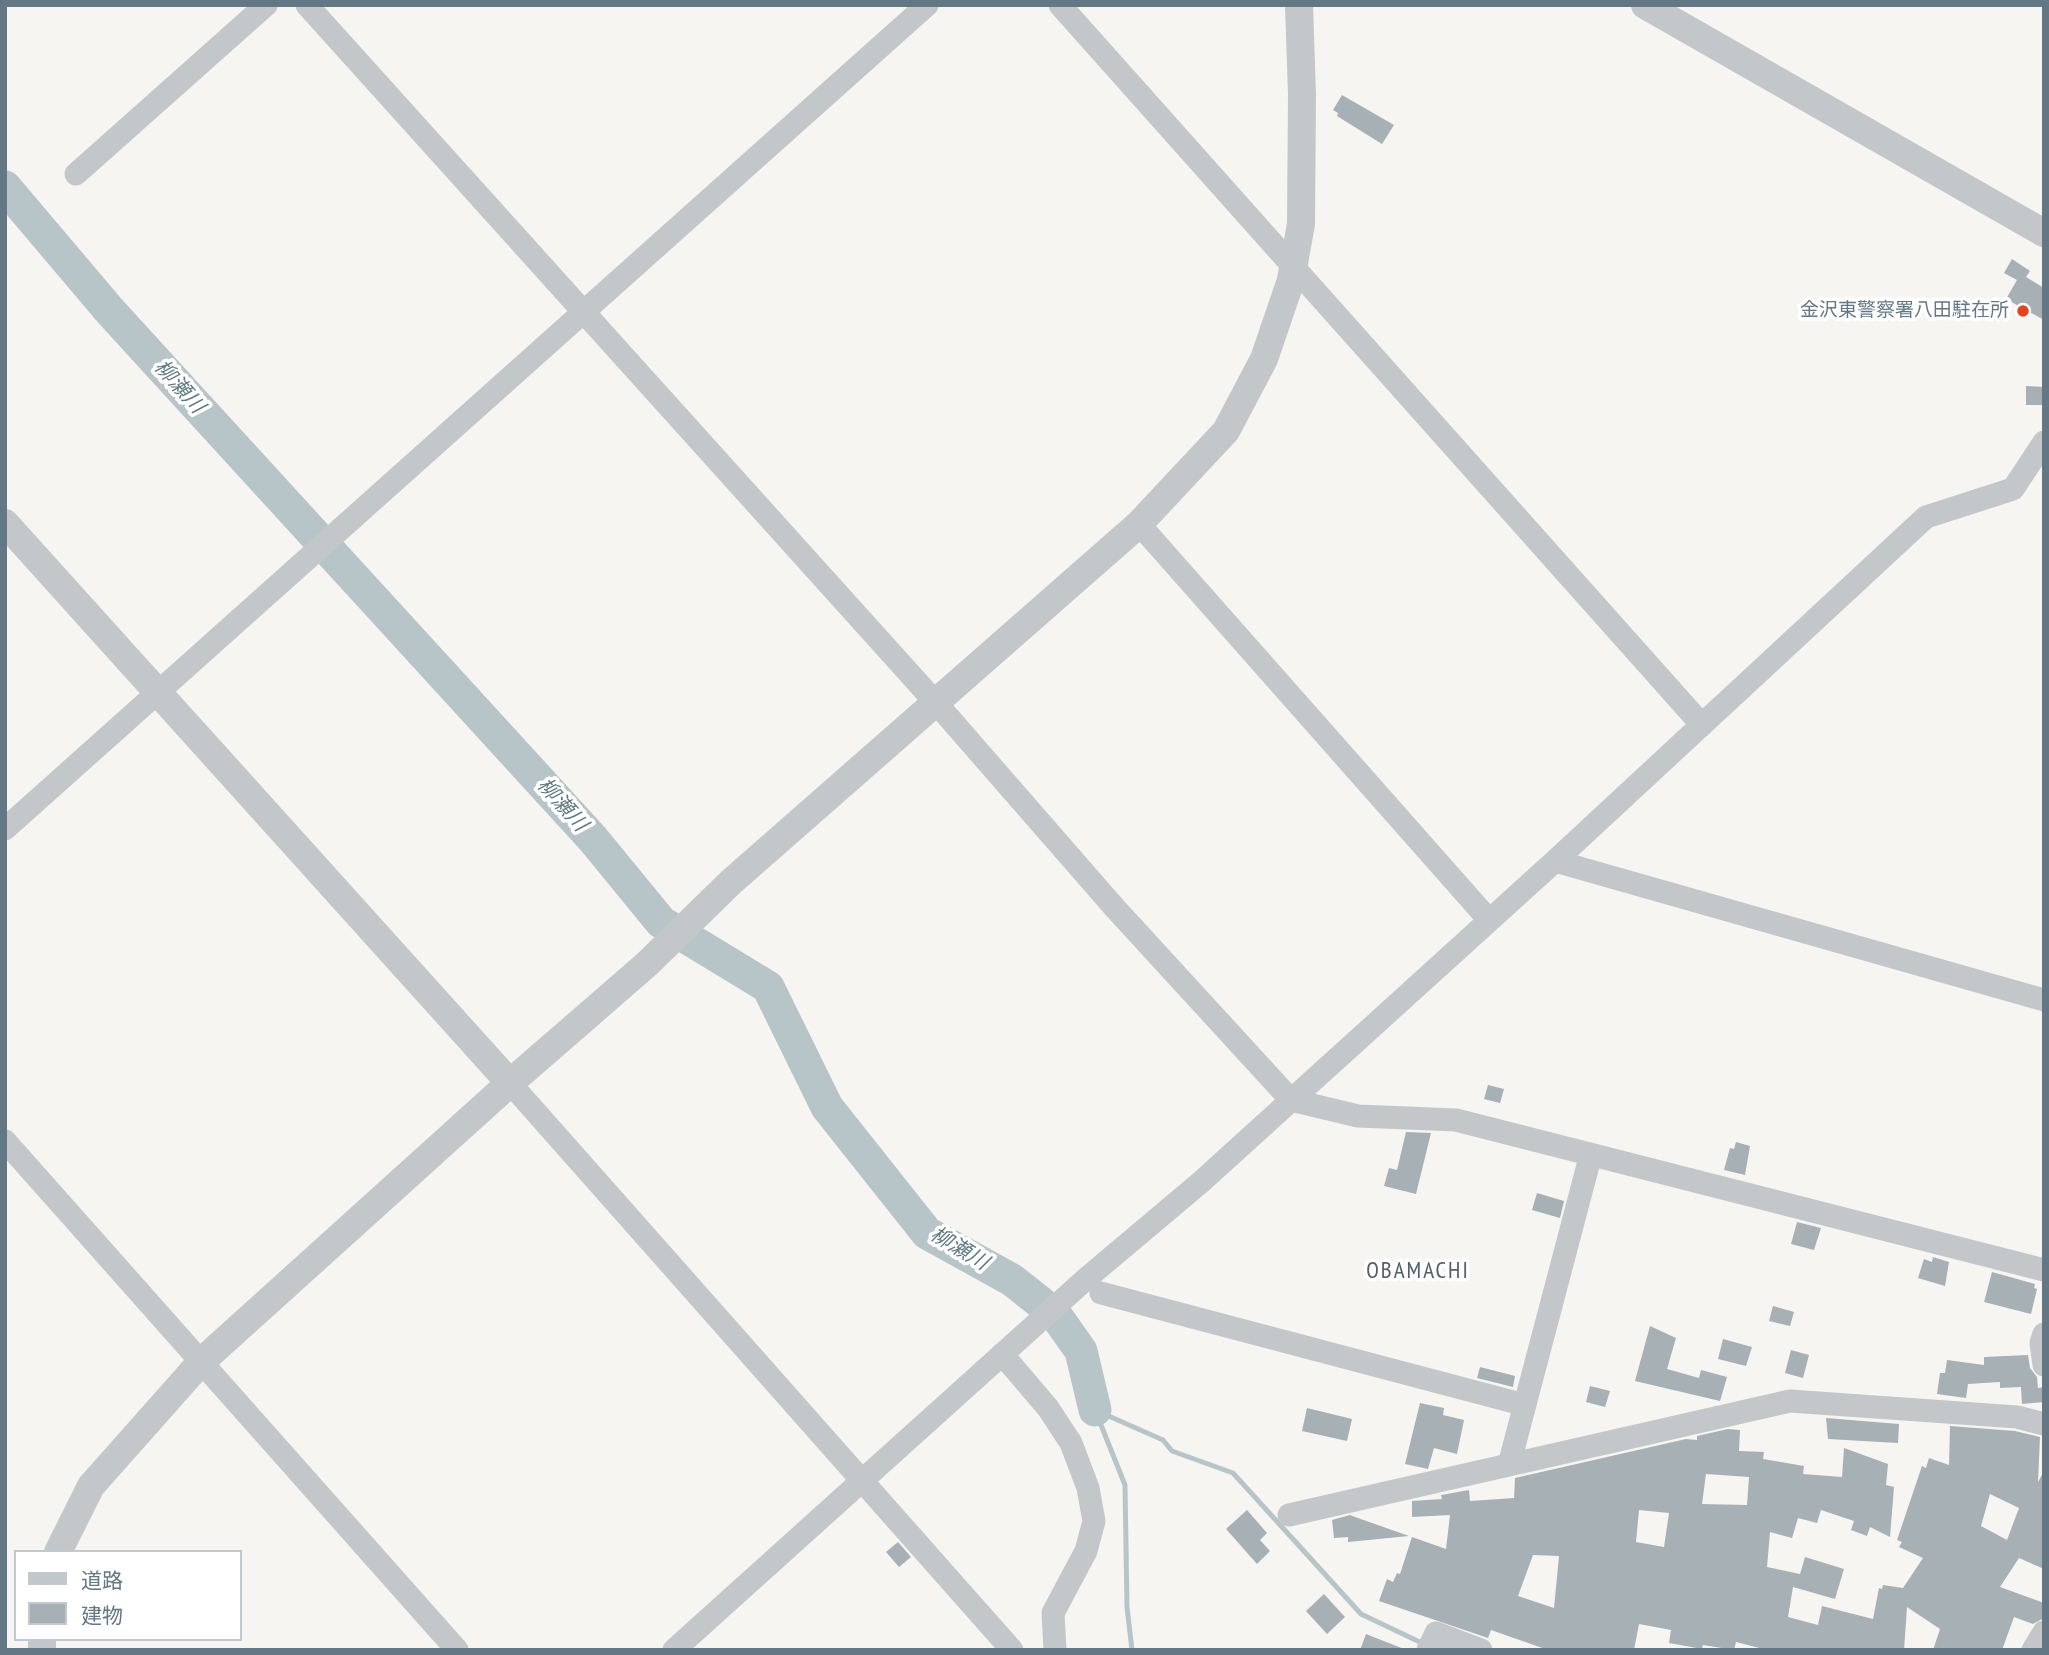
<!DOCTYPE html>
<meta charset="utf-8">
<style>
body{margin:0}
#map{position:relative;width:2049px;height:1655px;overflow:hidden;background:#f6f5f2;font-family:"PT Sans Narrow","Noto Sans JP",sans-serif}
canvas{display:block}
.frame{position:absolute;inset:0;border:7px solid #647784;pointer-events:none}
.legend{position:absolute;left:14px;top:1550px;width:228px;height:91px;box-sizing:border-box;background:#fff;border:2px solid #c1c9ce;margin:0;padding:9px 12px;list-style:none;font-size:21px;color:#647784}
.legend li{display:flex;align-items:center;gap:14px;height:35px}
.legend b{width:35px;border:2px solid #c1c9ce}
</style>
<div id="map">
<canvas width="2049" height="1655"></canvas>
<div class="frame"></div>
<ul class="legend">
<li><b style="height:9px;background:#c3c7ca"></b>道路</li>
<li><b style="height:19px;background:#a7b0b5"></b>建物</li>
</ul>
</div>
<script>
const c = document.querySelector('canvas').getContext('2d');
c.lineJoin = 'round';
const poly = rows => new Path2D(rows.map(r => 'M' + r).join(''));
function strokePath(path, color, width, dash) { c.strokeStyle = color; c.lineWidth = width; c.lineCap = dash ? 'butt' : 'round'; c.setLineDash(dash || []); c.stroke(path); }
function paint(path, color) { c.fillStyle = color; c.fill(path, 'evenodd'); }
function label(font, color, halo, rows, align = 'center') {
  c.font = font + ' "PT Sans Narrow","Noto Sans JP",sans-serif'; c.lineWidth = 7; c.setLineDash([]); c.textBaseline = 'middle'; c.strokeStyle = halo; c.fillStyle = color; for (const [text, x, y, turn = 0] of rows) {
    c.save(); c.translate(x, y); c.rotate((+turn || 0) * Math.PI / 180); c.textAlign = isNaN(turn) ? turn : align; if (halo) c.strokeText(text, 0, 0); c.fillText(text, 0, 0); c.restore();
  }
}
const stream = poly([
 [1095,1410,1163,1440,1172,1451,1233,1473,1361,1614,1426,1645],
 [1095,1410,1125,1485,1127,1607,1132,1650]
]);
const river = poly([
 [5,187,110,311,593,839,661,922,768,987,827,1107,927,1233,1012,1280,1055,1314,1081,1351,1095,1410]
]);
const building = poly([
 [1342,95,1394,125,1382,144,1337,116,1338,113,1333,110],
 [2012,259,2030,271,2026,277,2044,288,2044,320,2006,299,2017,280,2004,273],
 [2026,386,2044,387,2044,405,2026,405],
 [1488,1085,1504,1089,1500,1103,1484,1099],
 [1406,1132,1431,1133,1416,1194,1384,1186,1389,1168,1397,1170],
 [1736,1142,1750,1146,1745,1175,1724,1170,1730,1148,1734,1149],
 [1537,1193,1564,1201,1560,1218,1532,1210],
 [1797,1222,1821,1228,1814,1250,1791,1244],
 [1933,1257,1949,1262,1945,1286,1918,1278,1924,1259,1932,1262],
 [1992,1272,2035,1284,2034,1288,2037,1289,2031,1314,1984,1302],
 [1773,1306,1794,1312,1790,1326,1769,1321],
 [1650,1326,1676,1338,1667,1369,1699,1378,1701,1370,1727,1377,1720,1401,1635,1381],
 [1723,1339,1752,1347,1746,1366,1718,1359],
 [1791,1350,1809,1355,1803,1378,1785,1373],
 [2028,1355,2030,1368,2037,1377,2038,1388,2044,1387,2044,1402,2022,1404,2021,1387,2000,1388,2000,1382,1968,1384,1966,1398,1937,1394,1940,1373,1945,1373,1947,1360,1984,1365,1984,1357],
 [1480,1367,1515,1376,1513,1387,1477,1378],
 [1590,1386,1610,1391,1605,1407,1586,1402],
 [1420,1403,1444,1408,1443,1415,1464,1420,1457,1454,1434,1448,1428,1469,1405,1464],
 [1307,1408,1352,1419,1347,1441,1302,1431],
 [1826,1418,1899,1424,1898,1443,1828,1439],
 [1950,1426,2015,1431,2040,1437,2038,1482,2044,1471,2044,1569,2019,1558,2000,1587,2044,1603,2044,1618,2033,1624,2014,1617,2002,1650,1933,1650,1940,1629,1907,1607,1904,1650,1767,1650,1736,1642,1734,1650,1703,1645,1702,1649,1669,1643,1671,1630,1639,1624,1634,1650,1548,1650,1491,1630,1488,1638,1379,1601,1387,1579,1393,1582,1397,1573,1400,1574,1412,1537,1446,1549,1450,1515,1412,1517,1412,1501,1442,1499,1441,1495,1469,1490,1470,1501,1514,1498,1515,1478,1686,1439,1697,1440,1697,1436,1728,1429,1740,1430,1739,1451,1764,1452,1763,1459,1804,1466,1803,1474,1842,1477,1844,1448,1888,1464,1886,1485,1894,1487,1890,1537,1870,1527,1867,1536,1851,1530,1854,1521,1821,1510,1817,1523,1798,1518,1792,1538,1770,1532,1767,1567,1800,1574,1805,1557,1844,1569,1835,1599,1793,1587,1788,1617,1818,1625,1822,1606,1873,1619,1879,1588,1882,1589,1883,1585,1903,1588,1923,1558,1899,1547,1902,1542,1897,1540,1922,1466,1926,1468,1929,1458,1949,1465],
 [1706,1474,1749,1477,1747,1505,1702,1504],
 [1990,1494,2019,1508,2007,1540,1981,1526],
 [1639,1510,1669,1513,1664,1547,1636,1542],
 [1533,1555,1559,1556,1554,1608,1518,1596],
 [1247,1510,1267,1533,1260,1540,1270,1551,1257,1564,1226,1529],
 [1350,1515,1355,1517,1409,1536,1348,1542,1348,1537,1334,1538,1332,1520],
 [898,1542,911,1557,899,1567,886,1552],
 [1324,1594,1345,1617,1327,1634,1306,1611],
 [1366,1634,1404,1649,1404,1650,1360,1650]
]);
const minor = poly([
 [307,5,937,704,1114,907,1291,1100,1358,1116,1456,1120,2044,1270],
 [1060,5,1702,725],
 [76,174,266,5],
 [1139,524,1489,920],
 [5,829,927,5],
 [1555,861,2044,1000],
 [510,1083,1012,1650],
 [5,1141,457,1650],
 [1101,1293,1525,1405],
 [2044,1334,2041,1343,2044,1365],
 [1002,1354,1048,1408,1071,1443,1088,1488,1094,1521,1086,1551,1053,1613,1055,1650],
 [1509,1465,1591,1154],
 [1289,1515,1790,1401,2017,1417,2044,1424],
 [674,1650,1087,1278,1201,1182,1555,861,1926,517,2013,489,2044,442],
 [1428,1650,1436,1633,1481,1650],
 [2033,1650,2044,1632]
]);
const tertiary = poly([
 [1645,5,2044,233],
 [5,523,510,1083],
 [58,1552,91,1486,201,1362,510,1083,647,964,731,882,1139,524,1226,431,1264,359,1291,280,1301,224,1302,95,1299,5],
 [42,1639,42,1650]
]);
const markers = [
 [2023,311,7,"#e74320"]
];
const poiNames = [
 ["金沢東警察署八田駐在所",2009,311]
];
const waterNames = [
 ["柳瀬川",179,387,48],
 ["柳瀬川",562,805,48],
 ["柳瀬川",959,1249,31]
];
const quarterNames = [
 ["OBAMACHI",1418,1271]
];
strokePath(stream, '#b8c5c8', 5);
strokePath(river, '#b8c5c8', 33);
paint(building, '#a7b0b5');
strokePath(minor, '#c3c7ca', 23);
strokePath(tertiary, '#c3c7ca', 28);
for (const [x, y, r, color] of markers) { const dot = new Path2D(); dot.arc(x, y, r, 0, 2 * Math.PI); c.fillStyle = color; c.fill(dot); strokePath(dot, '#fff', 2.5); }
label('19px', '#647784', '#fff', poiNames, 'right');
label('italic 21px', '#5f7a80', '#fff', waterNames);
c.letterSpacing = '2px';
label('23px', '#526069', '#fff', quarterNames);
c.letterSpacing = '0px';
</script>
